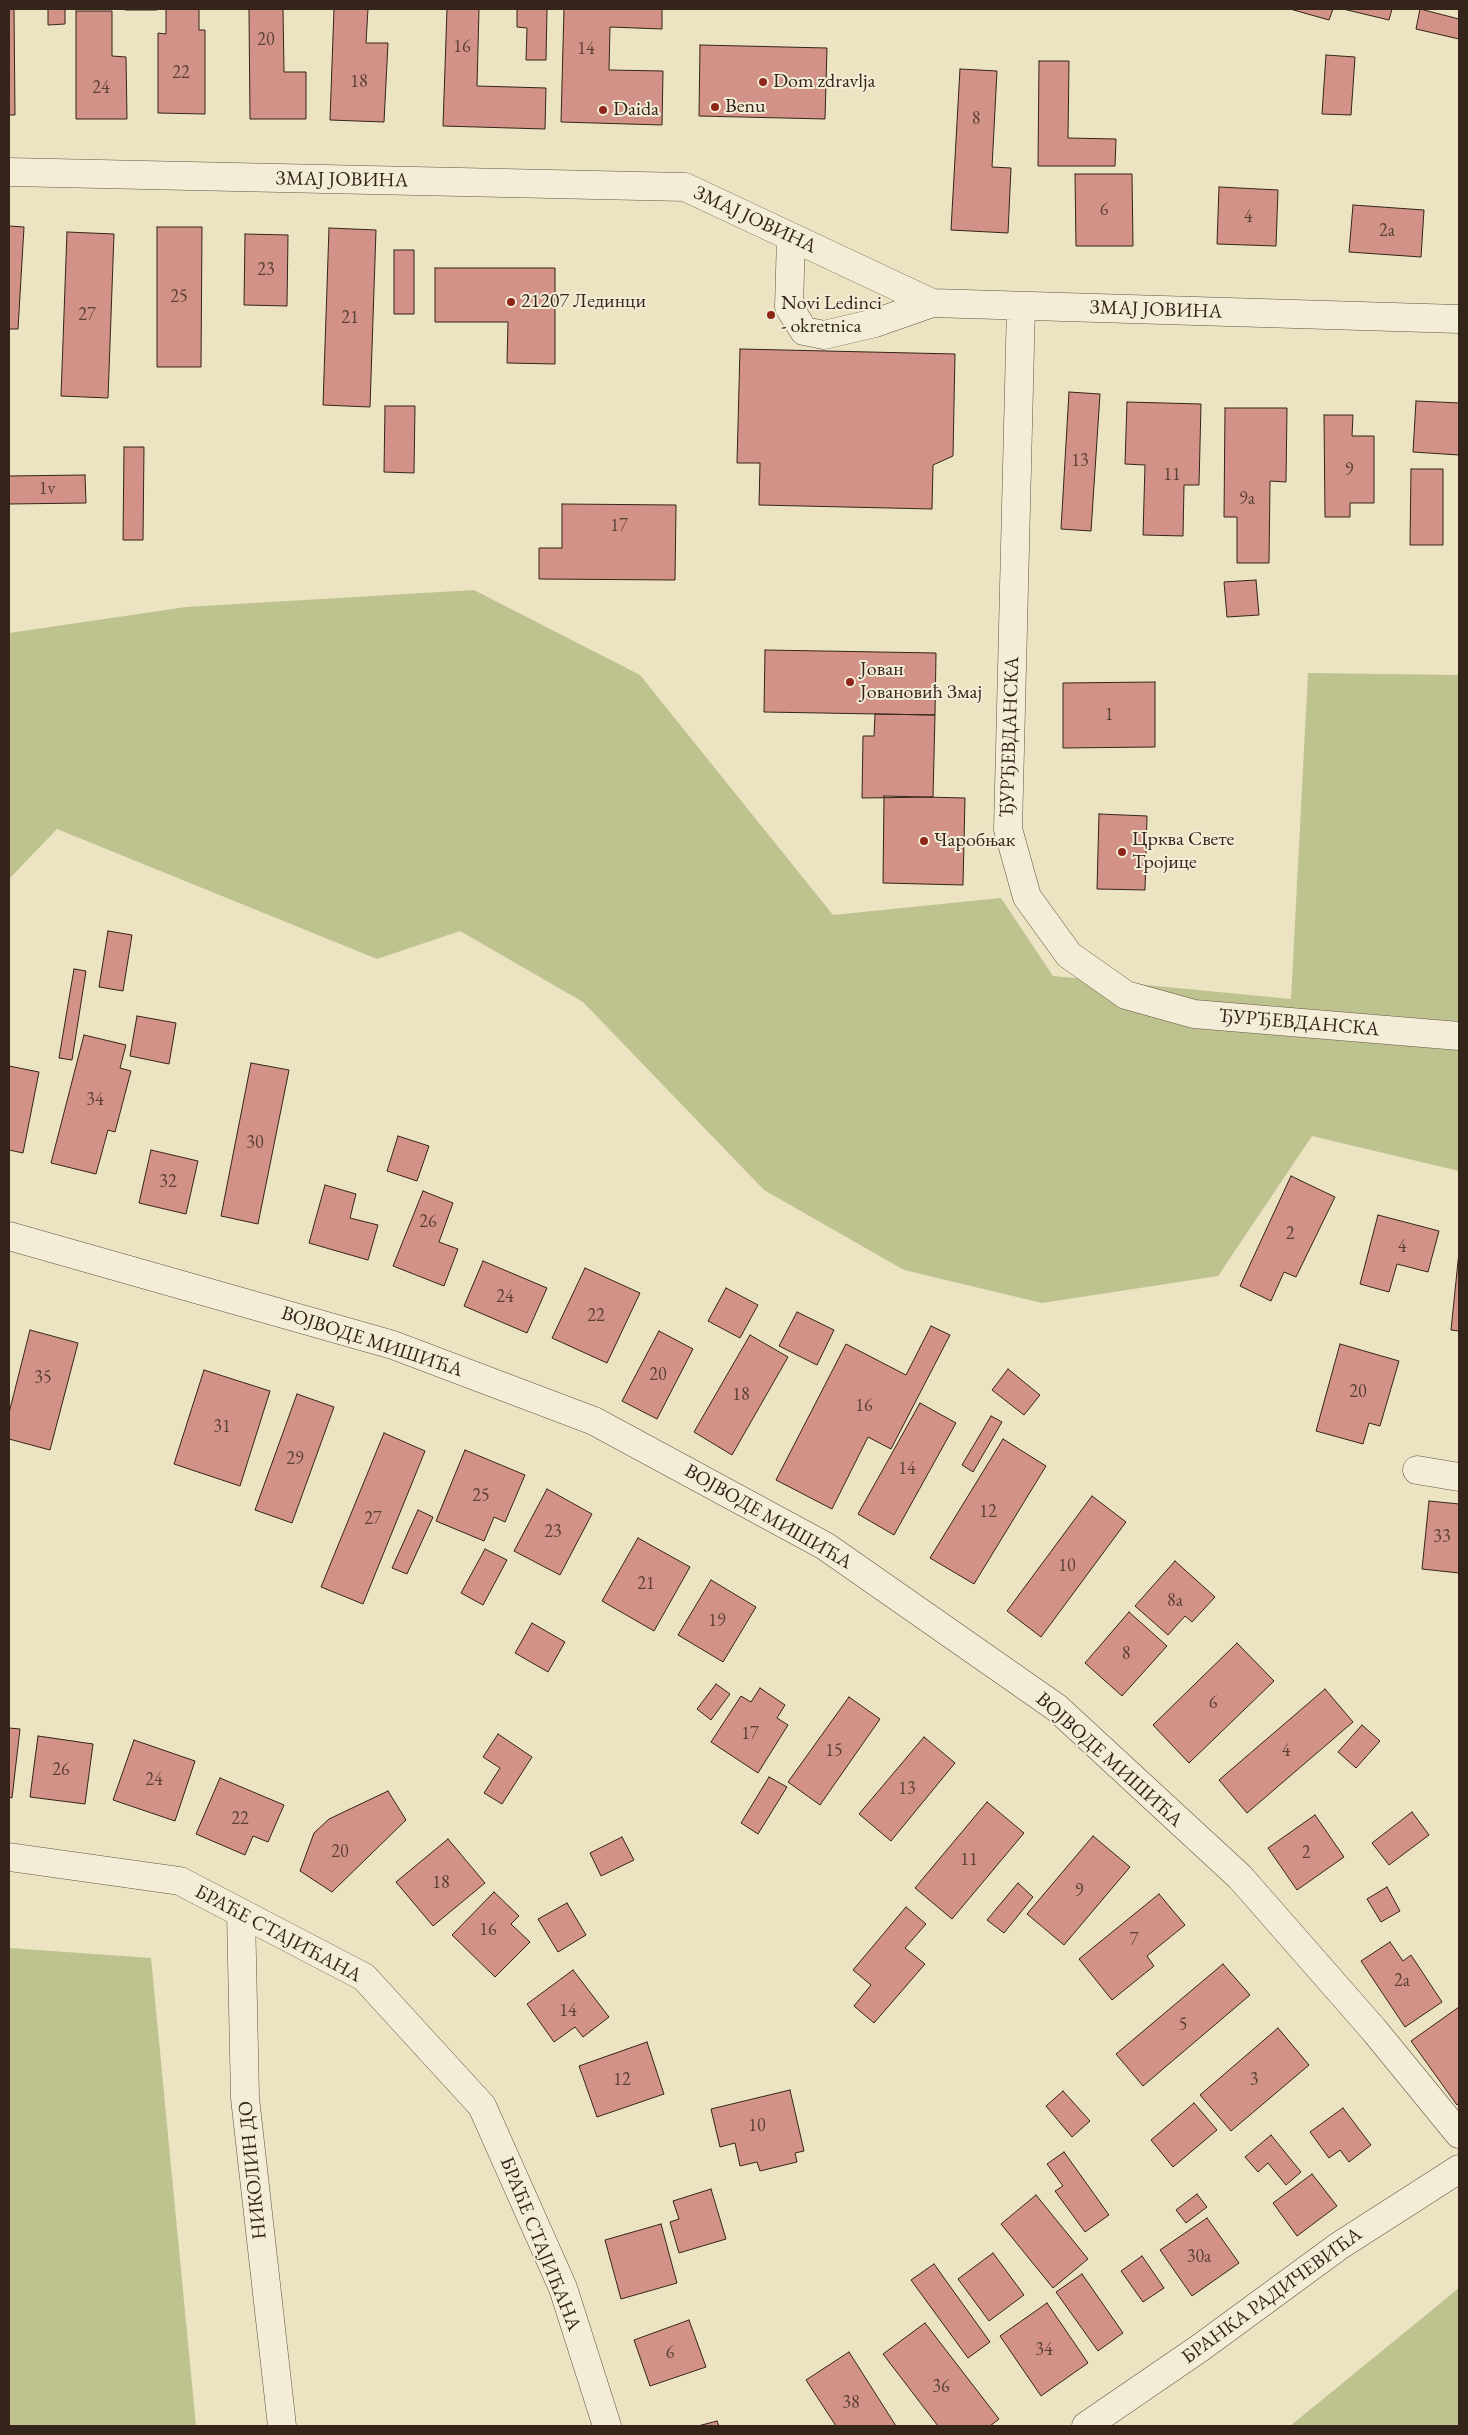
<!DOCTYPE html>
<meta charset="utf-8">
<style>
body{margin:0}
#map{position:relative;width:1468px;height:2435px;overflow:hidden;background:#ece3c2;font-family:"EB Garamond",serif}
canvas{display:block}
.frame{position:absolute;inset:0;border:10px solid #35241a;pointer-events:none}
</style>
<div id="map">
<canvas width="1468" height="2435"></canvas>
<div class="frame"></div>
</div>
<script>
const c = document.querySelector('canvas').getContext('2d');
c.lineJoin = 'round';
function paint(path, color) { c.fillStyle = color; c.fill(path, 'evenodd'); }
const poly = rows => new Path2D(rows.map(r => 'M' + r).join(''));
function strokePath(path, color, width, dash) { c.strokeStyle = color; c.lineWidth = width; c.lineCap = dash ? 'butt' : 'round'; c.setLineDash(dash || []); c.stroke(path); }
function label(font, color, halo, rows, align = 'center') {
  c.font = font + ' "EB Garamond",serif'; c.lineWidth = 4; c.setLineDash([]); c.textBaseline = 'middle'; c.strokeStyle = halo; c.fillStyle = color; for (const [text, x, y, turn = 0] of rows) {
    c.save(); c.translate(x, y); c.rotate((+turn || 0) * Math.PI / 180); c.textAlign = isNaN(turn) ? turn : align; if (halo) c.strokeText(text, 0, 0); c.fillText(text, 0, 0); c.restore();
  }
}
const green = poly([
 [474,590,640,675,833,915,1001,898,1053,976,1291,999,1308,673,1459,675,1459,1171,1312,1136,1218,1276,1042,1303,904,1270,764,1190,583,1002,460,931,377,959,57,829,9,879,9,633,186,607],
 [9,1948,151,1958,196,2426,9,2426],
 [1459,2288,1459,2426,1290,2426]
]);
const building = poly([
 [9,9,14,9,15,115,9,115,9,9],
 [48,9,65,9,65,24,48,25,48,9],
 [125,9,157,9,157,10,125,10,125,9],
 [166,9,199,9,199,30,205,30,205,114,158,113,158,33,166,34,166,9],
 [249,9,283,9,284,72,306,72,306,119,250,119,249,9],
 [334,9,368,9,366,43,388,43,384,122,330,120,334,9],
 [447,9,479,9,477,86,546,88,545,129,443,126,447,9],
 [517,9,547,9,546,60,526,60,527,28,517,27,517,9],
 [564,9,662,9,662,29,610,27,609,70,663,71,662,125,561,122,564,9],
 [1290,9,1333,9,1329,20,1290,9],
 [1343,9,1392,9,1389,20,1343,9],
 [1420,9,1459,19,1459,39,1416,29,1420,9],
 [76,11,112,11,112,56,126,57,127,119,76,119,76,11],
 [700,45,827,48,825,119,699,116,700,45],
 [1326,55,1355,57,1351,115,1322,114,1326,55],
 [1039,61,1069,61,1068,138,1116,139,1115,166,1038,166,1039,61],
 [960,69,997,71,992,167,1011,168,1008,233,951,230,960,69],
 [1075,174,1132,174,1133,246,1076,246,1075,174],
 [1219,187,1278,190,1276,246,1217,244,1219,187],
 [1353,205,1424,210,1421,257,1349,252,1353,205],
 [9,226,24,227,18,329,9,329,9,226],
 [157,227,202,227,201,367,157,367,157,227],
 [329,228,376,230,370,407,323,405,329,228],
 [67,232,114,234,108,398,61,396,67,232],
 [245,234,288,235,287,306,244,305,245,234],
 [394,250,414,250,414,314,394,314,394,250],
 [435,268,555,268,555,364,507,363,508,322,435,322,435,268],
 [740,349,955,354,953,456,933,465,932,509,759,505,760,463,737,463,740,349],
 [1069,392,1100,394,1091,531,1061,529,1069,392],
 [1416,401,1459,403,1459,455,1413,452,1416,401],
 [1127,402,1201,404,1199,485,1184,485,1183,536,1143,535,1145,465,1125,464,1127,402],
 [385,406,415,406,414,473,384,472,385,406],
 [1225,408,1287,408,1286,482,1270,481,1269,563,1237,563,1237,517,1224,517,1225,408],
 [1324,415,1353,415,1352,436,1374,436,1374,503,1350,503,1350,517,1325,517,1324,415],
 [124,447,144,447,143,540,123,540,124,447],
 [1411,469,1443,469,1443,545,1410,545,1411,469],
 [85,475,86,503,9,504,9,476,85,475],
 [562,504,676,505,675,580,539,579,539,548,562,548,562,504],
 [1256,580,1259,615,1227,617,1224,582,1256,580],
 [765,650,936,653,935,715,764,712,765,650],
 [1155,682,1155,747,1063,748,1063,683,1155,682],
 [875,714,935,715,933,797,862,798,863,736,874,736,875,714],
 [884,796,965,798,963,885,883,883,884,796],
 [1099,814,1147,816,1145,890,1097,889,1099,814],
 [108,931,132,935,123,991,99,987,108,931],
 [74,969,86,971,72,1060,59,1058,74,969],
 [137,1016,176,1023,169,1064,130,1056,137,1016],
 [84,1035,126,1045,120,1068,131,1071,115,1132,108,1130,96,1174,51,1163,84,1035],
 [251,1063,289,1070,258,1224,221,1216,251,1063],
 [9,1066,39,1072,23,1153,9,1150,9,1066],
 [398,1136,429,1146,417,1181,387,1171,398,1136],
 [151,1150,198,1161,186,1214,139,1203,151,1150],
 [1291,1176,1335,1197,1296,1277,1284,1272,1271,1301,1240,1286,1291,1176],
 [325,1185,356,1194,350,1218,378,1225,368,1260,309,1243,325,1185],
 [423,1191,453,1203,439,1242,458,1249,444,1286,393,1266,423,1191],
 [1378,1215,1439,1231,1428,1272,1397,1264,1389,1292,1360,1284,1378,1215],
 [1459,1252,1459,1331,1451,1330,1459,1252],
 [483,1261,547,1288,527,1333,464,1306,483,1261],
 [585,1268,640,1293,607,1363,552,1338,585,1268],
 [726,1288,758,1305,740,1338,708,1321,726,1288],
 [797,1312,834,1330,817,1365,779,1346,797,1312],
 [931,1326,950,1335,891,1449,868,1437,832,1509,776,1480,846,1344,906,1375,931,1326],
 [30,1330,78,1343,50,1450,9,1439,9,1413,30,1330],
 [659,1331,693,1349,657,1419,622,1401,659,1331],
 [750,1335,788,1357,732,1455,694,1432,750,1335],
 [1340,1344,1399,1361,1380,1426,1369,1423,1363,1444,1316,1431,1340,1344],
 [1008,1369,1040,1395,1024,1415,992,1390,1008,1369],
 [204,1370,270,1391,240,1486,174,1464,204,1370],
 [297,1394,334,1407,292,1523,255,1510,297,1394],
 [920,1403,956,1423,894,1535,858,1514,920,1403],
 [991,1416,1002,1422,973,1472,962,1465,991,1416],
 [384,1433,425,1451,363,1604,321,1587,384,1433],
 [1003,1439,1046,1466,974,1584,930,1558,1003,1439],
 [465,1450,525,1475,505,1522,494,1517,484,1541,436,1521,465,1450],
 [547,1489,592,1514,560,1575,514,1551,547,1489],
 [1092,1496,1126,1522,1041,1637,1007,1611,1092,1496],
 [1429,1501,1459,1504,1459,1573,1422,1569,1429,1501],
 [418,1510,433,1517,407,1574,392,1568,418,1510],
 [638,1538,690,1567,654,1631,602,1601,638,1538],
 [485,1549,507,1560,483,1605,461,1593,485,1549],
 [1175,1561,1215,1597,1192,1622,1185,1616,1168,1635,1135,1606,1175,1561],
 [711,1580,756,1607,723,1662,678,1635,711,1580],
 [1129,1612,1167,1646,1122,1696,1085,1663,1129,1612],
 [532,1623,565,1642,548,1672,515,1653,532,1623],
 [1237,1643,1274,1681,1189,1763,1153,1725,1237,1643],
 [716,1684,730,1694,711,1720,697,1709,716,1684],
 [760,1688,785,1705,777,1718,788,1725,758,1773,711,1742,741,1696,751,1702,760,1688],
 [1325,1689,1353,1722,1247,1813,1219,1780,1325,1689],
 [849,1697,880,1719,820,1805,788,1782,849,1697],
 [1362,1725,1380,1741,1356,1768,1338,1752,1362,1725],
 [9,1728,20,1729,12,1798,9,1797,9,1728],
 [498,1734,532,1757,502,1804,484,1793,500,1768,483,1757,498,1734],
 [38,1736,93,1744,85,1804,30,1797,38,1736],
 [924,1737,955,1763,891,1841,859,1814,924,1737],
 [134,1740,195,1761,175,1821,113,1800,134,1740],
 [769,1777,787,1787,758,1834,741,1823,769,1777],
 [220,1778,284,1805,268,1842,253,1836,245,1855,196,1834,220,1778],
 [388,1791,406,1820,332,1892,300,1871,314,1833,329,1819,388,1791],
 [987,1802,1024,1833,952,1919,915,1888,987,1802],
 [1412,1812,1429,1835,1389,1865,1372,1843,1412,1812],
 [1315,1815,1344,1857,1297,1890,1268,1848,1315,1815],
 [1093,1836,1130,1867,1064,1945,1027,1914,1093,1836],
 [622,1837,634,1860,601,1876,590,1853,622,1837],
 [448,1839,485,1883,433,1926,396,1882,448,1839],
 [1018,1883,1033,1897,1004,1933,987,1920,1018,1883],
 [1387,1887,1400,1911,1381,1922,1367,1899,1387,1887],
 [494,1892,519,1916,511,1924,530,1942,495,1977,452,1935,494,1892],
 [1159,1894,1185,1925,1147,1956,1154,1966,1112,2000,1079,1959,1159,1894],
 [567,1903,586,1935,558,1952,538,1919,567,1903],
 [906,1907,926,1924,905,1948,925,1964,874,2023,854,2006,871,1985,853,1970,906,1907],
 [1390,1942,1403,1961,1411,1955,1442,2002,1405,2027,1361,1961,1390,1942],
 [1223,1964,1250,1995,1143,2086,1116,2054,1223,1964],
 [573,1970,609,2017,583,2037,575,2027,554,2042,527,2004,573,1970],
 [1459,2007,1459,2103,1457,2105,1411,2041,1459,2007],
 [1278,2028,1309,2065,1231,2131,1200,2095,1278,2028],
 [647,2042,664,2094,597,2117,579,2066,647,2042],
 [790,2090,804,2151,795,2153,797,2162,760,2171,757,2162,740,2166,735,2143,720,2147,711,2109,790,2090],
 [1063,2091,1090,2121,1072,2137,1046,2106,1063,2091],
 [1194,2103,1217,2130,1173,2167,1151,2140,1194,2103],
 [1343,2108,1371,2145,1349,2162,1340,2150,1329,2158,1310,2132,1343,2108],
 [1271,2135,1301,2172,1286,2185,1268,2163,1258,2172,1245,2157,1271,2135],
 [1064,2152,1109,2215,1085,2232,1055,2191,1063,2186,1047,2164,1064,2152],
 [1312,2174,1337,2206,1297,2236,1273,2203,1312,2174],
 [711,2189,726,2239,679,2253,670,2222,679,2219,673,2201,711,2189],
 [1197,2194,1207,2207,1186,2223,1176,2210,1197,2194],
 [1036,2195,1088,2259,1053,2288,1001,2224,1036,2195],
 [1207,2218,1239,2263,1192,2296,1160,2250,1207,2218],
 [661,2224,677,2283,621,2299,605,2240,661,2224],
 [993,2253,1024,2295,989,2321,958,2279,993,2253],
 [1142,2256,1164,2288,1143,2302,1121,2271,1142,2256],
 [934,2264,990,2342,968,2358,911,2280,934,2264],
 [1082,2274,1123,2333,1098,2351,1056,2292,1082,2274],
 [1047,2303,1088,2363,1041,2396,1000,2336,1047,2303],
 [689,2320,706,2367,650,2386,634,2340,689,2320],
 [925,2323,999,2419,990,2426,938,2426,883,2354,925,2323],
 [849,2352,896,2426,836,2426,806,2380,849,2352],
 [717,2421,719,2426,698,2426,717,2421]
]);
const minor = poly([
 [9,172,685,187,932,303,1459,319],
 [791,237,789,307,804,331,824,335,875,323,932,303],
 [1021,306,1008,829,1027,897,1069,955,1126,995,1194,1014,1459,1036],
 [9,1236,393,1345,594,1421,825,1546,1057,1708,1240,1877,1374,2030,1459,2134],
 [1417,1470,1459,1477],
 [9,1857,180,1881,364,1977,482,2106,563,2288,607,2426],
 [241,1913,245,2098,282,2426],
 [1086,2426,1200,2348,1339,2246,1459,2169]
]);
const markers = [
 [763,82,5,"#8f2418"],
 [715,107,5,"#8f2418"],
 [603,110,5,"#8f2418"],
 [511,302,5,"#8f2418"],
 [771,315,5,"#8f2418"],
 [850,682,5,"#8f2418"],
 [924,841,5,"#8f2418"],
 [1122,852,5,"#8f2418"]
];
const numberNames = [
 ["20",266,40],
 ["16",462,47],
 ["14",586,49],
 ["22",181,73],
 ["18",359,82],
 ["24",101,88],
 ["8",976,119],
 ["6",1104,210],
 ["4",1248,217],
 ["2a",1387,231],
 ["23",266,270],
 ["25",179,297],
 ["27",87,315],
 ["21",350,318],
 ["13",1080,461],
 ["9",1349,470],
 ["11",1172,475],
 ["1v",47,489],
 ["9a",1247,499],
 ["17",619,526],
 ["1",1109,715],
 ["34",95,1100],
 ["30",255,1143],
 ["32",168,1182],
 ["26",428,1222],
 ["2",1290,1234],
 ["4",1402,1247],
 ["24",505,1297],
 ["22",596,1316],
 ["20",658,1375],
 ["35",43,1378],
 ["20",1358,1392],
 ["18",741,1395],
 ["16",864,1406],
 ["31",222,1427],
 ["29",295,1459],
 ["14",907,1469],
 ["25",481,1496],
 ["12",988,1512],
 ["27",373,1519],
 ["23",553,1532],
 ["33",1442,1537],
 ["10",1067,1566],
 ["21",646,1584],
 ["8a",1175,1601],
 ["19",717,1621],
 ["8",1126,1654],
 ["6",1213,1703],
 ["17",750,1734],
 ["15",834,1751],
 ["4",1286,1751],
 ["26",61,1770],
 ["24",154,1780],
 ["13",907,1789],
 ["22",240,1819],
 ["20",340,1852],
 ["2",1306,1853],
 ["11",969,1860],
 ["18",441,1883],
 ["9",1079,1891],
 ["16",488,1930],
 ["7",1134,1940],
 ["2a",1402,1981],
 ["14",568,2011],
 ["5",1183,2025],
 ["12",622,2080],
 ["3",1254,2080],
 ["10",757,2126],
 ["30a",1199,2257],
 ["34",1044,2350],
 ["6",670,2353],
 ["36",941,2387],
 ["38",851,2403]
];
const poiNames = [
 ["Dom zdravlja",773,82],
 ["Benu",725,107],
 ["Daida",613,110],
 ["21207 Лединци",521,302],
 ["Novi Ledinci",781,304],
 ["- okretnica",781,327],
 ["Јован",860,670],
 ["Јовановић Змај",860,693],
 ["Црква Свете",1132,840],
 ["Тројице",1132,863],
 ["Чаробњак",934,841]
];
const streetNames = [
 ["ЗМАЈ ЈОВИНА",342,180,1],
 ["ЗМАЈ ЈОВИНА",755,220,25],
 ["ЗМАЈ ЈОВИНА",1156,310,2],
 ["ЂУРЂЕВДАНСКА",1010,737,-88],
 ["ЂУРЂЕВДАНСКА",1299,1023,5],
 ["ВОЈВОДЕ МИШИЋА",372,1342,18],
 ["ВОЈВОДЕ МИШИЋА",768,1517,30],
 ["ВОЈВОДЕ МИШИЋА",1109,1760,42],
 ["БРАЋЕ СТАЈИЋАНА",278,1934,28],
 ["НИКОЛИН ДО",253,2170,-96],
 ["БРАЋЕ СТАЈИЋАНА",540,2244,68],
 ["БРАНКА РАДИЧЕВИЋА",1272,2296,-36]
];
paint(green, '#bdc28f');
paint(building, '#d29287');
strokePath(building, '#35241a', 1);
strokePath(minor, '#635444', 29);
strokePath(minor, '#f3edd7', 28);
for (const [x, y, r, color] of markers) { const dot = new Path2D(); dot.arc(x, y, r, 0, 2 * Math.PI); c.fillStyle = color; c.fill(dot); strokePath(dot, '#f3edd7', 2); }
label('18px', '#5c4035', null, numberNames);
label('20px', '#35241a', '#f3edd7', poiNames, 'left');
label('20px', '#35241a', '#f3edd7', streetNames);
</script>
